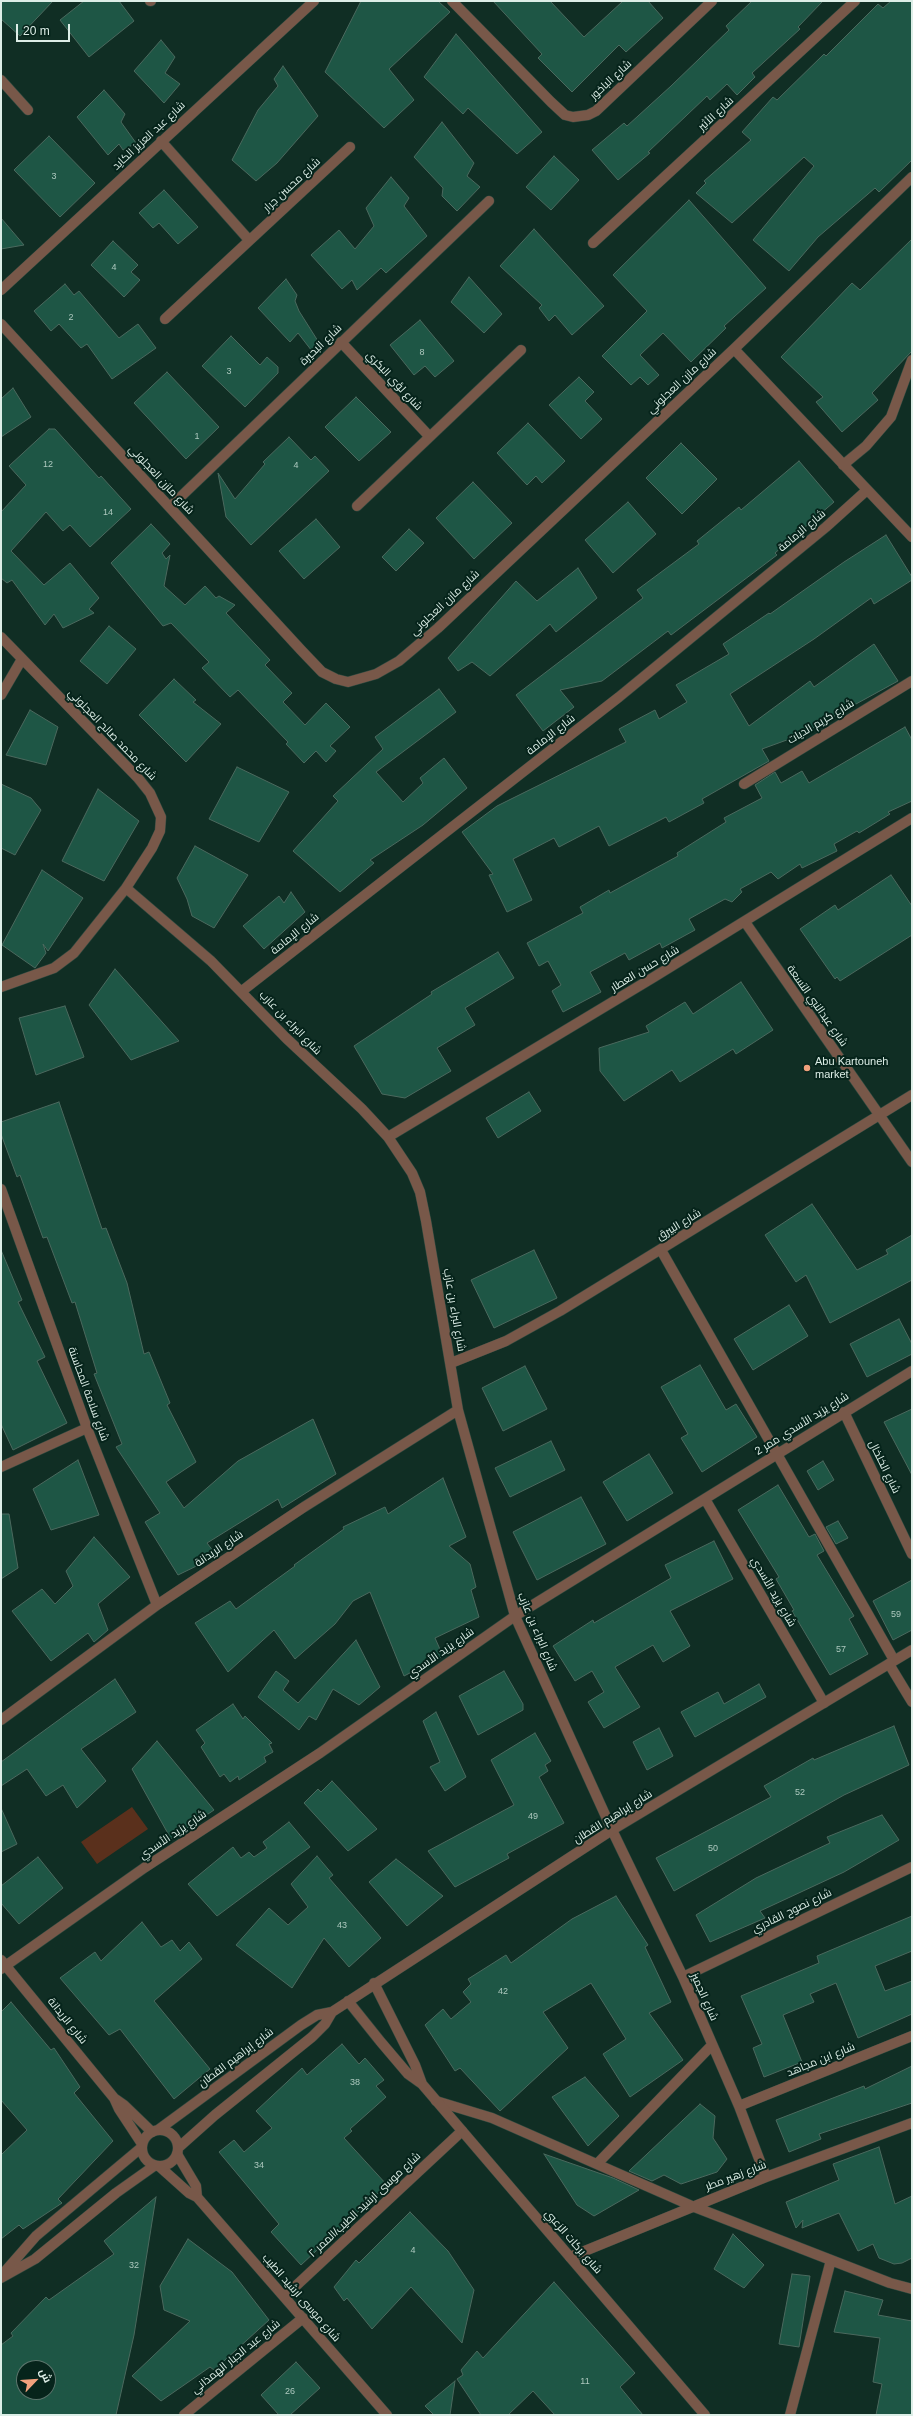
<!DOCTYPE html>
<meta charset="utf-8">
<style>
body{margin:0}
#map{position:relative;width:913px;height:2416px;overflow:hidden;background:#102e24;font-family:Helvetica,Cairo,sans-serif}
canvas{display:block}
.frame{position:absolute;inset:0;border:2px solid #ddeee7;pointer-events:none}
.north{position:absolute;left:16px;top:2360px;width:40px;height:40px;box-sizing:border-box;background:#06241b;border:1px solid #5c756d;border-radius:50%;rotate:65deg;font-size:11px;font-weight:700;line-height:16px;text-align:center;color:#ddeee7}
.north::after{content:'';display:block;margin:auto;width:14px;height:18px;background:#f1a17c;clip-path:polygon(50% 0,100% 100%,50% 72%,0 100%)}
.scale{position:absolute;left:16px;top:24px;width:54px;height:18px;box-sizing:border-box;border:2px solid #ddeee7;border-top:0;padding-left:5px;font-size:12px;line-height:14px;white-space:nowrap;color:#ddeee7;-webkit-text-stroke:3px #06241b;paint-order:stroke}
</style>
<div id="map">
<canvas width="913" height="2416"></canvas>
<div class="frame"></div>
<div class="north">ش</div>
<div class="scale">20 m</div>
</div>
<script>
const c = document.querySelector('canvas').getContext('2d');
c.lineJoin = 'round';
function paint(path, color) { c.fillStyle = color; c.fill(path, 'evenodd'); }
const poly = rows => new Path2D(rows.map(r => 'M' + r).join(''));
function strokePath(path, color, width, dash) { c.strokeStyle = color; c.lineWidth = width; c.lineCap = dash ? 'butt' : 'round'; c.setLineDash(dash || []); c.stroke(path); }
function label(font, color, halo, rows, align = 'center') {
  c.font = font + ' Helvetica,Cairo,sans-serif'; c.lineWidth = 4; c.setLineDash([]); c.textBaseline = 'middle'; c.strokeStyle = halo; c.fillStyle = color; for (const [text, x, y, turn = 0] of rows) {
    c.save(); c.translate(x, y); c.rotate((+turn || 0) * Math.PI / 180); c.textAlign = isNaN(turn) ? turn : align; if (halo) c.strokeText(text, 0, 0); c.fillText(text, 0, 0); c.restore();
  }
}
const green = poly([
 [132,1807,148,1829,97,1864,81,1842]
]);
const building = poly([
 [1,1,53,1,20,36,1,19,1,1],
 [84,1,119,1,134,21,89,57,60,20,84,1],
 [361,1,438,1,450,12,389,69,414,100,384,128,325,72,361,1],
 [493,1,550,1,584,37,623,1,648,1,663,18,626,52,619,45,572,92,538,58,542,54,493,1],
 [752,1,823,1,798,27,800,29,752,73,755,77,737,95,727,84,710,100,707,96,648,152,650,153,618,180,592,150,624,123,627,126,671,86,729,30,726,26,752,1],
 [891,1,912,1,912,160,879,192,875,188,818,237,789,271,753,240,814,166,804,157,732,223,696,193,706,183,704,181,751,140,742,132,773,97,777,100,824,54,826,56,878,4,883,8,891,1],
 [456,34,542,132,517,154,468,108,463,114,424,77,456,34],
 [161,40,175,57,165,73,180,84,164,103,134,71,161,40],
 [283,66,318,116,277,163,256,181,232,160,258,110,278,86,274,79,283,66],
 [104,90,125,114,121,122,136,143,123,150,119,144,108,155,77,117,104,90],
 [442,122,474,163,467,176,480,187,457,211,442,196,443,188,414,157,442,122],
 [49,136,95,183,60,217,14,170,49,136],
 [554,156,579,180,551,210,526,187,554,156],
 [391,177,409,198,404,206,427,236,386,273,381,268,357,290,352,280,342,289,311,255,339,230,355,249,374,226,366,208,391,177],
 [164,190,198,227,178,244,159,223,153,228,139,213,164,190],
 [689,200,766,288,724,326,726,328,691,362,663,333,640,355,659,375,648,385,640,377,631,385,602,356,647,311,613,275,689,200],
 [1,218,24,245,1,249,1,218],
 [534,229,604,306,572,335,555,315,549,321,539,308,542,305,500,266,534,229],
 [912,239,912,351,872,393,878,400,842,432,816,402,823,397,781,357,852,283,860,290,912,239],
 [113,241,138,265,131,272,140,280,124,297,91,265,113,241],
 [469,277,502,314,484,333,451,302,469,277],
 [286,279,297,295,295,301,299,311,323,349,315,355,298,333,290,342,258,308,286,279],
 [65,284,74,295,79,291,119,338,138,324,156,348,112,379,87,344,81,348,59,324,51,331,34,311,65,284],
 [420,320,454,361,435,377,425,366,414,375,390,345,420,320],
 [231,336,260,365,267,357,278,367,278,373,245,407,202,366,231,336],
 [167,372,219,427,186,459,134,403,167,372],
 [579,377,594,392,585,401,602,419,581,439,549,405,579,377],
 [13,388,31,417,1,437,1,399,13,388],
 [356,397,391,432,359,461,325,427,356,397],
 [528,423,565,461,542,483,536,476,527,485,497,453,528,423],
 [49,429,55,429,99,478,101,476,131,509,90,547,70,525,63,531,46,512,11,551,44,585,70,563,99,598,89,609,94,613,63,628,54,614,45,625,12,580,7,583,1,578,1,512,26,485,9,466,49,429],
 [289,437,311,460,315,456,329,471,251,545,226,517,218,473,235,499,265,464,263,462,289,437],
 [681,443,717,479,682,514,646,478,681,443],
 [799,461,834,502,775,553,777,555,671,635,668,631,602,681,560,690,574,707,543,731,516,695,643,598,637,590,699,544,697,541,739,507,741,510,799,461],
 [473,482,512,523,474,559,436,518,473,482],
 [628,502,656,534,613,573,585,540,628,502],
 [316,519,340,547,304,579,279,551,316,519],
 [151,524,170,544,162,553,166,559,170,555,164,586,185,605,205,586,216,598,219,596,235,605,226,613,270,660,265,665,292,693,283,702,305,725,326,703,350,727,330,746,336,751,326,762,316,751,304,763,286,744,288,742,238,690,230,697,202,668,209,662,171,623,163,626,111,563,151,524],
 [409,529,424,543,396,571,382,557,409,529],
 [886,535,912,577,912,580,874,604,871,598,814,639,730,694,749,726,810,681,814,687,874,644,898,681,834,716,835,717,795,737,762,749,769,761,702,799,704,803,669,822,666,817,609,846,599,826,559,847,554,838,513,859,532,900,507,912,489,875,493,874,462,832,497,806,626,742,619,729,655,710,659,719,687,702,676,685,729,654,723,644,769,613,770,614,844,562,886,535],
 [578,568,597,598,556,632,550,624,490,676,472,662,458,671,448,658,516,581,537,601,578,568],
 [109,626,136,649,107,684,80,661,109,626],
 [174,679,196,700,193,702,221,724,186,762,139,715,174,679],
 [439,689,456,712,376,772,403,802,423,783,420,778,444,758,467,788,423,825,370,860,374,863,340,892,293,851,338,801,333,796,383,749,375,737,439,689],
 [30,710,58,727,46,765,6,755,30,710],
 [905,727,912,740,912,801,888,812,890,814,859,833,857,831,834,844,837,851,802,868,800,864,778,879,771,872,740,889,742,892,732,902,725,899,689,919,695,930,662,948,660,943,629,960,625,953,590,972,601,992,563,1012,552,991,561,985,548,961,539,966,527,943,583,913,580,907,609,890,610,893,678,856,677,853,726,822,724,818,762,798,755,785,775,772,781,783,802,771,809,783,905,727],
 [237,767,289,792,259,842,209,819,237,767],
 [1,784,31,798,41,810,15,855,1,848,1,784],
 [98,789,139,821,104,881,62,861,98,789],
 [195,846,248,875,214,928,192,916,187,899,177,878,195,846],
 [42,870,83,898,48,951,43,944,46,953,35,968,2,945,42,870],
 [891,875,912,906,912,935,840,981,837,977,835,979,800,929,835,905,838,910,891,875],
 [291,892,305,912,264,949,243,926,279,896,284,903,291,892],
 [498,952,514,978,465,1008,475,1025,437,1048,451,1071,405,1098,382,1094,354,1046,432,994,431,992,498,952],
 [115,969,179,1041,131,1060,89,1005,115,969],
 [741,982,773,1030,736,1054,733,1049,680,1082,672,1070,624,1101,600,1071,599,1048,649,1032,646,1026,685,1002,693,1014,741,982],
 [65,1006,84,1057,36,1075,19,1018,65,1006],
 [529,1092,541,1111,498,1138,486,1118,529,1092],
 [59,1102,102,1229,106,1228,127,1283,144,1354,149,1352,170,1403,167,1405,196,1462,166,1482,184,1508,238,1461,313,1419,336,1474,282,1508,278,1499,207,1543,217,1556,178,1575,145,1522,160,1513,116,1447,122,1444,94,1374,97,1373,75,1302,72,1303,47,1237,43,1238,20,1175,17,1177,1,1134,1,1122,59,1102],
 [812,1204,857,1270,888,1254,886,1250,912,1235,912,1280,830,1323,806,1275,796,1282,765,1235,812,1204],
 [1,1250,22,1300,18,1302,45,1357,37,1361,67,1423,13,1450,1,1424,1,1250],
 [534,1250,557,1298,494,1328,471,1280,534,1250],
 [789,1305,808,1336,753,1370,734,1339,789,1305],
 [899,1319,912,1344,912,1354,867,1377,850,1344,899,1319],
 [700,1365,726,1410,736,1404,757,1437,702,1472,681,1438,688,1434,661,1387,700,1365],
 [525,1366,547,1409,503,1431,482,1388,525,1366],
 [912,1409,912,1475,884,1422,912,1409],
 [551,1441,565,1470,510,1497,495,1468,551,1441],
 [649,1454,673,1493,627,1521,603,1482,649,1454],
 [78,1460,99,1515,51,1530,33,1489,78,1460],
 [823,1461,834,1480,818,1490,807,1471,823,1461],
 [443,1478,466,1537,449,1546,470,1564,476,1587,471,1590,479,1617,435,1638,443,1656,404,1676,370,1592,353,1601,335,1624,295,1659,274,1630,228,1672,195,1623,230,1601,236,1609,295,1566,294,1565,344,1529,343,1527,385,1507,388,1514,443,1478],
 [778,1485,809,1537,815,1534,824,1551,817,1555,854,1616,849,1619,868,1654,830,1675,792,1611,794,1610,776,1579,779,1577,738,1510,778,1485],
 [581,1497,606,1544,537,1580,513,1532,581,1497],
 [1,1514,9,1514,18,1568,1,1579,1,1514],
 [838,1521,848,1538,836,1544,826,1527,838,1521],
 [94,1537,130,1577,98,1604,108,1630,94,1642,88,1633,51,1661,12,1611,42,1589,55,1604,73,1586,66,1571,94,1537],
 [714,1541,733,1579,670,1611,690,1646,663,1662,653,1645,615,1667,640,1707,604,1728,588,1702,604,1692,592,1671,575,1681,553,1646,593,1620,594,1623,671,1578,665,1565,714,1541],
 [912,1580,912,1630,893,1640,873,1601,912,1580],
 [356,1640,380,1687,359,1705,333,1689,316,1720,309,1716,299,1730,258,1697,276,1671,289,1681,283,1690,298,1703,356,1640],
 [504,1671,523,1704,523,1710,478,1735,459,1696,504,1671],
 [115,1679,136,1712,81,1749,106,1781,77,1808,63,1785,46,1796,27,1769,1,1786,1,1762,115,1679],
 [759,1684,766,1697,695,1737,681,1712,718,1692,724,1704,759,1684],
 [233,1704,243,1719,245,1716,272,1743,269,1744,273,1752,264,1757,266,1762,239,1780,238,1776,230,1782,224,1774,220,1777,201,1747,205,1743,196,1730,233,1704],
 [436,1712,466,1777,445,1791,430,1767,440,1762,423,1721,436,1712],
 [894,1726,909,1765,844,1795,674,1891,656,1858,771,1797,764,1786,813,1758,814,1760,894,1726],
 [659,1728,673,1756,647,1770,633,1742,659,1728],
 [535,1733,551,1761,545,1765,548,1771,539,1777,564,1823,507,1854,509,1858,455,1887,428,1851,514,1805,491,1760,535,1733],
 [157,1741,214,1810,171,1839,132,1769,157,1741],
 [332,1781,377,1829,348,1851,304,1803,318,1789,321,1792,332,1781],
 [1,1808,17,1844,1,1852,1,1808],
 [882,1815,899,1840,844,1872,760,1911,765,1918,710,1942,696,1915,756,1878,830,1843,827,1837,882,1815],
 [289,1822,310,1847,217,1916,188,1884,233,1847,241,1858,249,1852,254,1857,267,1848,263,1842,289,1822],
 [317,1856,333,1875,329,1878,381,1938,349,1967,324,1938,292,1988,236,1945,269,1908,288,1925,308,1907,291,1884,317,1856],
 [38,1857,63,1888,19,1924,1,1903,1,1886,38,1857],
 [396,1859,443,1896,407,1926,369,1882,396,1859],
 [616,1896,648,1945,645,1947,671,2002,649,2013,683,2060,630,2097,603,2054,626,2039,591,1983,543,2012,568,2048,500,2111,460,2068,455,2071,425,2025,443,2009,451,2019,471,2002,463,1992,471,1984,468,1979,506,1955,511,1963,572,1919,616,1896],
 [912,1916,912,1951,875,1966,885,1991,912,1981,912,2014,858,2038,836,1983,810,1994,814,2002,783,2015,802,2062,764,2077,753,2048,762,2044,741,1996,819,1963,817,1956,912,1916],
 [142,1922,161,1947,172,1940,180,1951,189,1942,202,1959,154,2001,210,2069,174,2099,120,2029,109,2035,60,1978,95,1952,101,1961,142,1922],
 [11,2002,51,2050,54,2048,80,2087,74,2093,113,2141,58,2199,62,2203,23,2229,19,2225,1,2239,1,2155,27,2130,1,2100,1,2012,11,2002],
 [342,2044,359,2064,365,2058,384,2080,376,2086,386,2097,350,2129,352,2131,344,2138,387,2185,301,2265,271,2232,279,2224,219,2152,234,2140,244,2152,272,2128,256,2111,302,2068,307,2075,342,2044],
 [912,2066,912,2103,819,2134,821,2139,789,2152,776,2120,864,2086,865,2089,912,2066],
 [585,2077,619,2116,588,2146,552,2097,585,2077],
 [700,2104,715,2116,713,2138,727,2159,717,2172,681,2184,664,2175,652,2181,629,2171,700,2104],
 [879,2147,895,2204,912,2196,912,2258,902,2263,894,2264,879,2258,873,2244,858,2251,839,2213,802,2228,803,2220,796,2228,786,2202,839,2180,833,2164,879,2147],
 [544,2154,613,2178,639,2190,594,2216,577,2205,544,2154],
 [156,2197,134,2335,116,2415,1,2415,1,2345,13,2336,11,2333,46,2297,49,2300,114,2254,104,2241,156,2197],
 [24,2368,48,2368,48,2392,24,2392,24,2368],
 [410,2212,448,2251,474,2290,462,2343,411,2287,372,2329,347,2298,344,2301,334,2287,356,2260,359,2263,410,2212],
 [733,2234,764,2265,744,2288,714,2269,733,2234],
 [188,2239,232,2272,269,2320,214,2370,210,2367,161,2401,132,2376,190,2321,164,2310,160,2286,188,2239],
 [792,2274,810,2276,799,2347,779,2344,792,2274],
 [554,2282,635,2373,620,2387,643,2415,555,2415,533,2391,508,2415,481,2415,457,2379,463,2375,461,2370,477,2351,483,2358,554,2282],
 [845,2291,883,2300,878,2315,912,2321,912,2415,876,2415,882,2384,873,2382,880,2338,834,2332,845,2291],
 [296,2362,320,2388,290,2415,279,2415,261,2395,296,2362],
 [455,2381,450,2415,434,2415,425,2406,455,2381]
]);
const minor = poly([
 [150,1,151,1],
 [452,1,551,102,565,115,573,117,588,115,596,111,712,1],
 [1,80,28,110],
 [161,141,249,240],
 [593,243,855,1],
 [1,290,314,1],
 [165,319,350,147],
 [1,324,301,650,322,672,336,679,348,682,376,674,399,661,438,628,734,349,912,177],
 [341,342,429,436],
 [734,349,912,537],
 [843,465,866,446,891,417,912,360],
 [357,506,521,350],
 [170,507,489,201],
 [1,637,138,778,150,793,161,817,160,831,152,848,126,888,74,953,54,968,1,987],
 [1,695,22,659],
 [744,784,912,681],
 [126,888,211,961,286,1038,362,1109,388,1137,412,1173,420,1192,426,1221,458,1410,515,1616,612,1830,683,1977,739,2106,766,2177],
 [745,922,912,1162],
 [242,991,619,697,826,527,867,490],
 [388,1137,654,977,912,818],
 [1,1189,87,1428,157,1605],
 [661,1250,894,1660],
 [451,1363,506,1341,560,1311,912,1095],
 [844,1412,912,1554],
 [1,1467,87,1428],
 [705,1499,824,1703],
 [889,1664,912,1702],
 [1,1720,157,1605,304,1507,458,1410],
 [1,1960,114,2098,124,2105,152,2132],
 [1,1969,144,1868,320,1753,515,1616,912,1371],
 [683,1977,912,1867],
 [114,2098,119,2109,142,2144],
 [436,2101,492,2118,692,2206,890,2283,912,2289],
 [739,2106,912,2036],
 [177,2154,196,2186,197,2197],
 [597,2164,712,2045],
 [160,2167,189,2193,197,2197,387,2415],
 [570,2257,766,2177,912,2123],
 [285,2296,462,2131],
 [184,2415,303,2318],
 [790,2415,831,2260]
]);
const tertiary = poly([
 [374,1983,415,2065,422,2084],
 [348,2001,380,2041,408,2074,422,2084,705,2415],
 '142 2148a18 18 0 1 1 36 0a18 18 0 1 1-36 0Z',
 [158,2130,301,2025,317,2015,332,2012,612,1830,912,1650],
 [178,2148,215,2115,312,2037,325,2024,332,2012],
 [1,2276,36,2236,142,2147],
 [1,2278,35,2259,116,2193,154,2166]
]);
const markers = [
 [807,1068,4,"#f1a17c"]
];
const numberNames = [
 ["3",54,177],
 ["4",114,268],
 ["2",71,318],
 ["8",422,353],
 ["3",229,372],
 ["1",197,437],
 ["12",48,465],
 ["4",296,466],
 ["14",108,513],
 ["59",896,1615],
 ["57",841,1650],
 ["52",800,1793],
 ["49",533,1817],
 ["50",713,1849],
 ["43",342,1926],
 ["42",503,1992],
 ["38",355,2083],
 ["34",259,2166],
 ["4",413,2251],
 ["32",134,2266],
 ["11",585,2382],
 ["26",290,2392]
];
const streetNames = [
 ["شارع الباخور",611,80,-43],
 ["شارع الأثير",716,114,-43],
 ["شارع عبد العزيز الكايد",149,136,-43],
 ["شارع محسن جرار",292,185,-43],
 ["شارع البحيرة",321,345,-44],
 ["شارع لؤي البكري",394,381,47],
 ["شارع مازن العجلوني",682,381,-43],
 ["شارع مازن العجلوني",161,480,47],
 ["شارع الإمامة",802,531,-40],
 ["شارع مازن العجلوني",445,603,-43],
 ["شارع كريم الديات",821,722,-31],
 ["شارع محمد صالح العجلوني",112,735,46],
 ["شارع الإمامة",551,735,-38],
 ["شارع الإمامة",295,934,-39],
 ["شارع حسن العطار",645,969,-31],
 ["شارع عبدالنبي التسعة",817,1006,55],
 ["شارع البراء بن عازب",290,1023,46],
 ["شارع البيرق",679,1225,-31],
 ["شارع البراء بن عازب",454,1310,80],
 ["شارع سلامة المحاسنة",88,1394,70],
 ["شارع يزيد الأسدي ممر 2",802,1424,-32],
 ["شارع الخلخال",884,1467,64],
 ["شارع الريدانة",219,1549,-34],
 ["شارع يزيد الأسدي",773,1592,60],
 ["شارع البراء بن عازب",537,1632,67],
 ["شارع يزيد الأسدي",441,1653,-35],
 ["شارع إبراهيم القطان",613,1817,-32],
 ["شارع يزيد الأسدي",173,1835,-34],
 ["شارع نصوح القادري",792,1911,-26],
 ["شارع الجميز",704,1997,66],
 ["شارع الريدانة",67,2021,51],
 ["شارع إبراهيم القطان",236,2058,-37],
 ["شارع ابن مجاهد",821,2060,-22],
 ["شارع زهير مطر",736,2176,-21],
 ["شارع موسى ارشيد الطيب/الممر ٢",365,2205,-43],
 ["شارع بركات الزعبي",573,2242,49],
 ["شارع موسى ارشيد الطيب",301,2298,49],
 ["شارع عبد الجبار الهمذاني",236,2357,-39]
];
const poiNames = [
 ["Abu Kartouneh",815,1062],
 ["market",815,1075]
];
paint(green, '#5a301c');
paint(building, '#1e5645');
strokePath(building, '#4b695e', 1);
strokePath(minor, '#2d493f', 11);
strokePath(tertiary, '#2d493f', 11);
strokePath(minor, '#785849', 10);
strokePath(tertiary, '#785849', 10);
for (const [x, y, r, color] of markers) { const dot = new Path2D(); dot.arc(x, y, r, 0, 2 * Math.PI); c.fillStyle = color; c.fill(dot); strokePath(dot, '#06241b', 1.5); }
label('9px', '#adc8be', null, numberNames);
label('11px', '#ddeee7', '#06241b', streetNames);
label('11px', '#ddeee7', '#06241b', poiNames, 'left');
</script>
